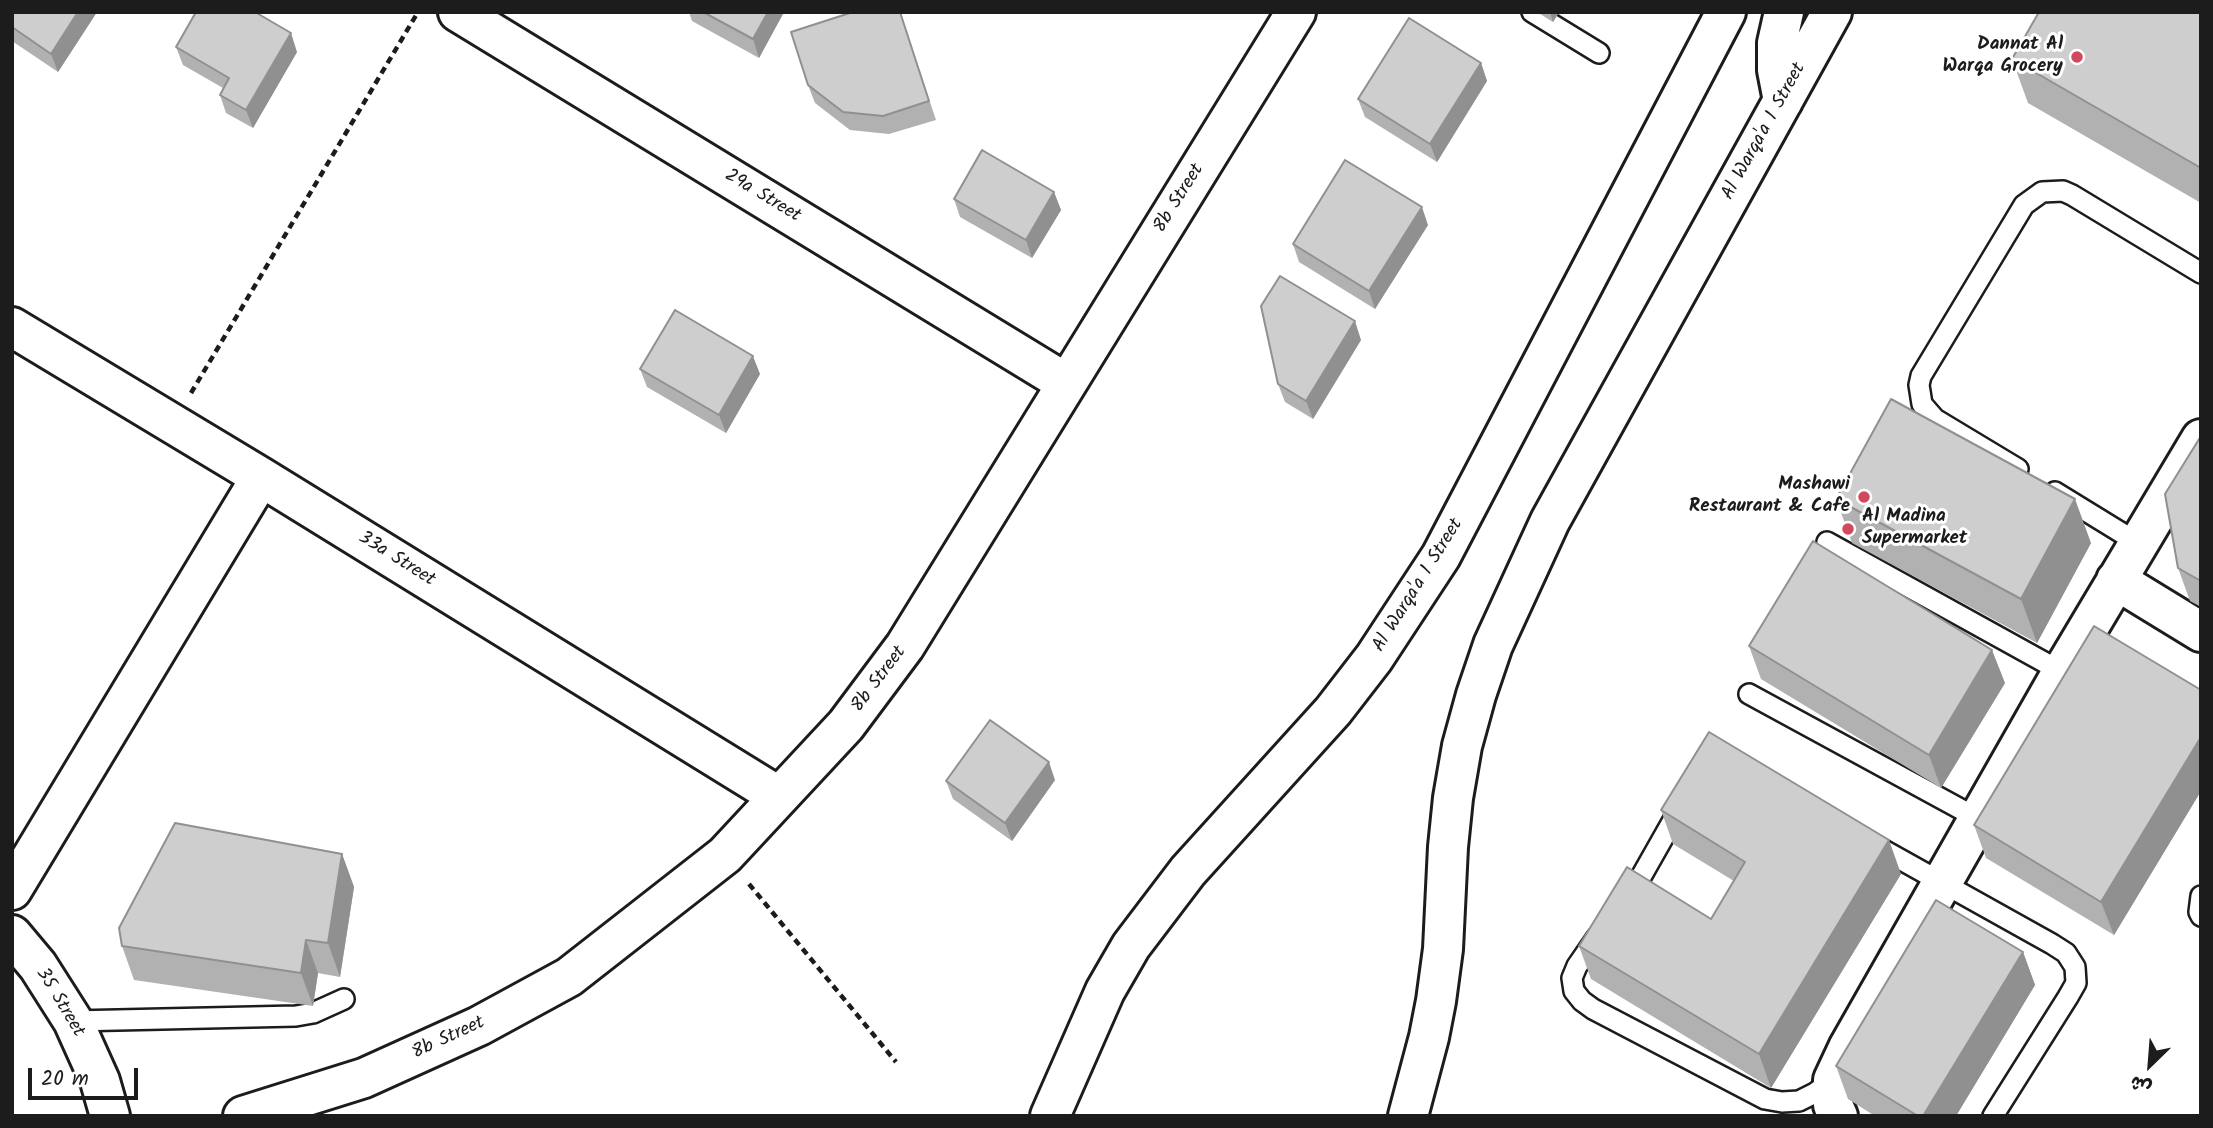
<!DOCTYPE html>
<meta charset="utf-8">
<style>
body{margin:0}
#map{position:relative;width:2213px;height:1128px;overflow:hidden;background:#fff;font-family:Kalam,"Playpen Sans Arabic",sans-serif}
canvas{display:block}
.frame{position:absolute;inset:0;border:14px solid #1c1c1c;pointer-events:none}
.north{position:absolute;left:2115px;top:1030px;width:70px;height:70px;-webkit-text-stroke:5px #fff;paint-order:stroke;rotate:205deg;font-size:19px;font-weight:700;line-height:28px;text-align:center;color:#1c1c1c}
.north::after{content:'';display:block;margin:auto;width:24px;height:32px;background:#1c1c1c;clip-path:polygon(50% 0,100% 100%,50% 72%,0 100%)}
.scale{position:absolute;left:28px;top:1068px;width:110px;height:32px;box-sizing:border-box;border:4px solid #1c1c1c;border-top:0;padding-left:9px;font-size:21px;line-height:24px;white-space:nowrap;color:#1c1c1c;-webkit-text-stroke:5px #fff;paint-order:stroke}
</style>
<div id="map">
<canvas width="2213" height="1128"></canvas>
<div class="frame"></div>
<div class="north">ش</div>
<div class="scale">20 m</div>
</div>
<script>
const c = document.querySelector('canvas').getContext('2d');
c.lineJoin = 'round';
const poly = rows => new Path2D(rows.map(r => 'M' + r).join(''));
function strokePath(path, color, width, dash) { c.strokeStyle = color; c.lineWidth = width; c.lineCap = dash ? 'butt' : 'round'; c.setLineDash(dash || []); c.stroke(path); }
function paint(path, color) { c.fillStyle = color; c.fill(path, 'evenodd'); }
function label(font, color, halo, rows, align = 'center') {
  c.font = font + ' Kalam,sans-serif'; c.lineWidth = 6; c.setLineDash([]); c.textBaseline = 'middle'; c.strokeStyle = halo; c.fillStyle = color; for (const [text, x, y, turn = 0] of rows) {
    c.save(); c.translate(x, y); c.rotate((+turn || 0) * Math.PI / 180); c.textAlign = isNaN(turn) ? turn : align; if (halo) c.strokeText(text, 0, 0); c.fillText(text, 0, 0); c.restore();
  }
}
const path = poly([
 [191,393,418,12],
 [749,884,896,1062]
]);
const service = poly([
 [1532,12,1599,53],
 [2018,469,1935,419,1922,404,1919,385,1921,376,2024,205,2042,192,2063,191,2072,195,2201,273],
 [2055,492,2138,543],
 [1827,542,2062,672],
 [1749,694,1977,818],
 [1871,843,2052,944,2066,953,2075,967,2076,983,2068,997,1993,1116],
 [2201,896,2199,912,2201,916],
 [1629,898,1680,808],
 [1597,937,1577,966,1572,978,1574,991,1582,1001,1593,1009,1765,1099,1782,1102,1799,1101,1815,1093,1833,1080],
 [73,1021,296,1016,313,1013,344,999]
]);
const minor = poly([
 [458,12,1066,383],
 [12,327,261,477,778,796],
 [2116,580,2201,632],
 [12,890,261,477],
 [12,935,38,966,73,1021,100,1081,110,1116],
 [243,1116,364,1078,479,1026,569,977,725,855,846,725,905,646,1296,12],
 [1838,1116,1833,1105,1833,1080,1848,1048,2062,672,2201,439]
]);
const secondary = poly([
 [1783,101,1777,70,1777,43,1784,12],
 [1050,1116,1105,991,1131,946,1188,871,1333,711,1374,658,1441,556,1726,12],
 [1408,1116,1429,1037,1436,1001,1443,949,1448,847,1453,798,1462,746,1476,695,1493,645,1550,521,1832,12]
]);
const wall = poly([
 [12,12,97,12,58,72,12,41],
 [689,12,784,12,759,58,692,21],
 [900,12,936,120,889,134,850,130,815,103,808,85],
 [1537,12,1559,12,1553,22],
 [2201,14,2201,203,2028,103,2012,59],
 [176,47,297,52,253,128,226,113,220,95,223,88,183,65],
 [1481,63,1487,81,1437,162,1365,117,1358,99],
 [1054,192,1061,210,1032,258,960,217,954,199],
 [1428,225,1375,309,1299,262,1293,244],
 [1361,340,1313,419,1285,402,1278,384],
 [640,369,760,374,726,433,647,387],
 [2201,436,2201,607,2190,601,2178,568],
 [1836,499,2091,543,2037,643,1852,543],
 [1749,646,2005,683,1941,788,1761,679],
 [2201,690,2201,791,2114,935,1986,858,1974,825],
 [1055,780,1012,841,953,799,946,781],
 [1661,810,1901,874,1771,1088,1591,979,1579,946,1711,919,1734,881,1673,844],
 [342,854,354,887,340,977,318,973,313,1006,134,980,122,946],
 [2023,952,2035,985,1956,1116,1875,1116,1848,1099,1836,1066]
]);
const shadedWall = poly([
 [78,12,97,12,58,72,51,54],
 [768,12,784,12,759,58,753,39],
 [1550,12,1559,12,1553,22],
 [291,33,297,52,253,128,246,110],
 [1481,63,1487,81,1437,162,1430,144],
 [1054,192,1061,210,1032,258,1026,240],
 [1422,207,1428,225,1375,309,1369,291],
 [1355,321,1361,340,1313,419,1306,401],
 [753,356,760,374,726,433,719,415],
 [2075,499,2091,543,2037,643,2021,599],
 [1992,650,2005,683,1941,788,1929,755],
 [2201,737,2201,791,2114,935,2101,902],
 [1049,762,1055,780,1012,841,1005,823],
 [1889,840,1901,874,1771,1088,1759,1054],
 [342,854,354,887,340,977,328,943],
 [306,940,318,973,313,1006,301,973],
 [2023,952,2035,985,1956,1116,1923,1116]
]);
const building = poly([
 [12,12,78,12,51,54,12,27,12,12],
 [196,12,255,12,291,33,246,110,220,95,229,78,176,47,196,12],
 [703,12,768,12,753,39,703,12],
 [853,12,900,12,929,101,883,116,843,112,808,85,791,32,853,12],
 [2039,12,2198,12,2201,14,2201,168,2012,59,2039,12],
 [1409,18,1481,63,1430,144,1358,99,1409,18],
 [982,150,1054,192,1026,240,954,199,982,150],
 [1345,160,1422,207,1369,291,1293,244,1345,160],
 [1280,276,1355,321,1306,401,1278,384,1261,306,1280,276],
 [675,310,753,356,719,415,640,369,675,310],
 [1891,399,2075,499,2021,599,1836,499,1891,399],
 [2201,436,2201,581,2178,568,2165,494,2201,436],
 [1813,541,1992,650,1929,755,1749,646,1813,541],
 [2094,626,2201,690,2201,737,2101,902,1974,825,2094,626],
 [990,720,1049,762,1005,823,946,781,990,720],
 [1709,732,1889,840,1759,1054,1579,946,1627,867,1711,919,1745,862,1661,810,1709,732],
 [175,823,342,854,328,943,306,940,301,973,122,946,119,928,175,823],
 [1936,900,2023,952,1923,1116,1918,1116,1836,1066,1936,900]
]);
const markers = [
 [2077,57,7,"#d1495b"],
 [1864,497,7,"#d1495b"],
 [1848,529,7,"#d1495b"]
];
const poiNames = [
 ["Dannat Al",2063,46],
 ["Warqa Grocery",2063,68],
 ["Mashawi",1850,486],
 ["Restaurant & Cafe",1850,508],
 ["Al Madina",1862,518,"left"],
 ["Supermarket",1862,540,"left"]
];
const streetNames = [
 ["Al Warqa'a 1 Street",1765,132,-61],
 ["29a Street",762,197,31],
 ["8b Street",1180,199,-58],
 ["33a Street",396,560,32],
 ["Al Warqa'a 1 Street",1419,586,-58],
 ["8b Street",880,680,-53],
 ["35 Street",59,1003,59],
 ["8b Street",449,1039,-25]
];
strokePath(service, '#1c1c1c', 24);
strokePath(minor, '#1c1c1c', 44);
strokePath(secondary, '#1c1c1c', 44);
strokePath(path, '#1c1c1c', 4.5, [7, 5]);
strokePath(service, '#fff', 19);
strokePath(minor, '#fff', 38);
strokePath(secondary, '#fff', 38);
paint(wall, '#b1b1b1');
paint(shadedWall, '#909090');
paint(building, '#cecece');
strokePath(building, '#909090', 2);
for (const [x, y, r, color] of markers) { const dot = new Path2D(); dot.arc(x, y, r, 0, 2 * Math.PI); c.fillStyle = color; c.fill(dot); strokePath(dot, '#fff', 2.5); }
label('bold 19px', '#1c1c1c', '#fff', poiNames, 'right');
label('19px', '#1c1c1c', '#fff', streetNames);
</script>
